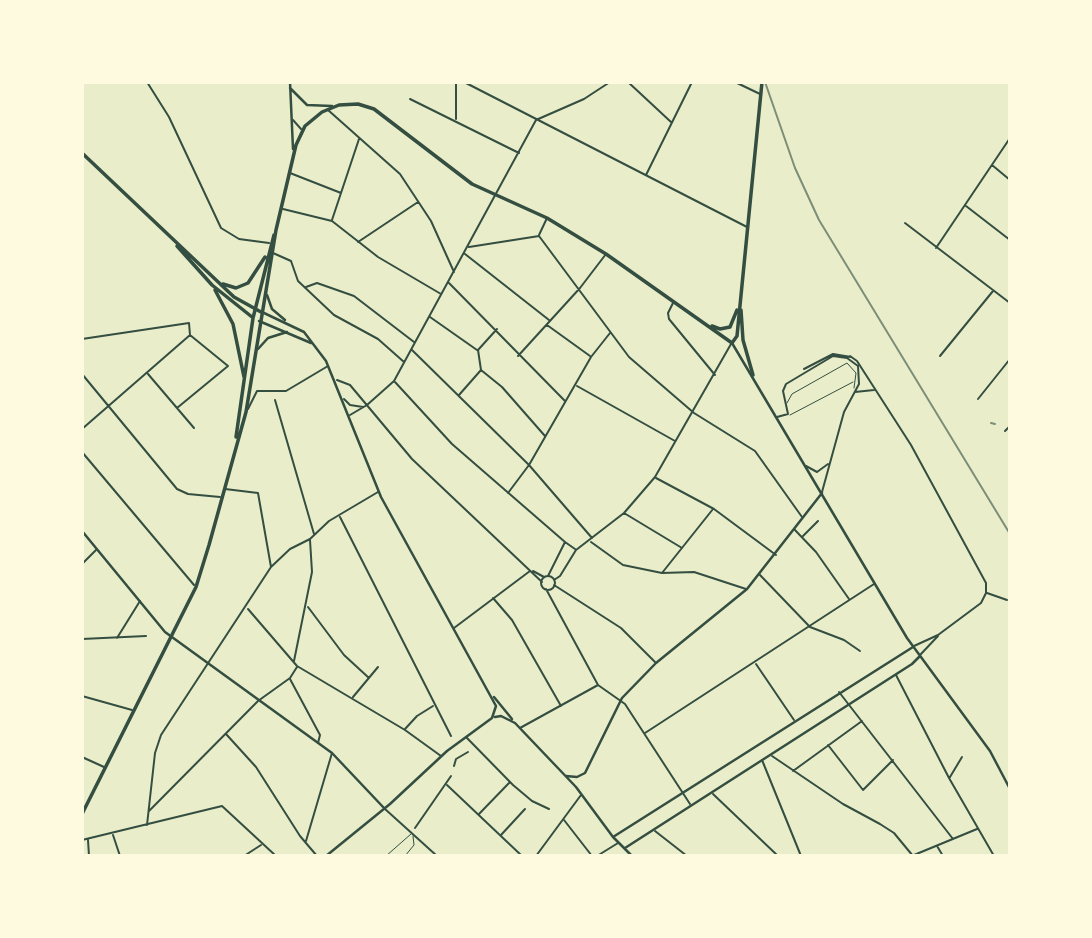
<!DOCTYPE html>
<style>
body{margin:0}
#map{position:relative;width:1092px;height:938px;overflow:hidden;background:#e9edc9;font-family:"Archivo Narrow",sans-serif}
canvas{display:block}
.frame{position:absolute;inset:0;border:84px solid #fefae0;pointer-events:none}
</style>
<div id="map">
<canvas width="1092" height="938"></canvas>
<div class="frame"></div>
</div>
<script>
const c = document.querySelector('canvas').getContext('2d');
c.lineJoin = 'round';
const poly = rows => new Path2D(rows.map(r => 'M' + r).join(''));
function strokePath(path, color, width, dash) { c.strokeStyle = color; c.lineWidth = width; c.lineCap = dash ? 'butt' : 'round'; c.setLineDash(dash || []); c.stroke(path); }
const service = poly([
 [787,403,792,394,847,363,856,373,854,388],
 [790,415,853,382],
 [386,856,411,834],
 [405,856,414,845,413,836]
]);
const pedestrian = poly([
 [454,766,456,759,468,752],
 [564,820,592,856],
 [415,828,451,776],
 [501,835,525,809],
 [597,856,618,843]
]);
const minor = poly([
 [147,82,169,117,221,228,239,239,269,243],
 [464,82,747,227],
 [628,82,671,122],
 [735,82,760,94],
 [410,99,519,153],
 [328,110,400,174,431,221,454,272],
 [456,119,456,82],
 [293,120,301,129],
 [536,120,584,99,610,82],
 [992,165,1010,180],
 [290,173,341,193],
 [646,175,692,82],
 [966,206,1010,240],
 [283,209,332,221,378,257,441,294],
 [332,220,359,139],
 [905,223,1010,303],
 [539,235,547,218],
 [539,236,629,357,694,413,755,451,802,517],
 [358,242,418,202],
 [469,247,539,236],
 [936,248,1010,138],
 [273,253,291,261,298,281,334,315,378,339,404,362],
 [465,254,549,320],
 [449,283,565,401],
 [306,287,317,283,354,296,414,342],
 [673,303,668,313,669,319,715,375],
 [430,317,477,350],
 [547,325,590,356],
 [82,339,189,323,190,335,228,366,177,408],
 [412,350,529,465,592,538],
 [518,356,580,288,606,254],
 [850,356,857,361,911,445,986,583,986,593,981,603,938,635,914,646],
 [940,356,993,291],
 [804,369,833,354,851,357],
 [481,370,502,387,545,436],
 [82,374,177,489,188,494,220,497],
 [148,374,194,428],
 [337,380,350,385,412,459,542,582],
 [395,382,452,444,565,542],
 [577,386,675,441],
 [855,392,874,390],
 [459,395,481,370,478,350,497,329],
 [344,399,350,405,363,407],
 [978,399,1010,359],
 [275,400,314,534],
 [248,409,257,391,286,391,328,366],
 [350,415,367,405,394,381,536,120],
 [777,417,788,414,783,391,786,384,833,356,847,358,858,366,859,384,844,412,822,492],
 [82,429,190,335],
 [1005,431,1010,426],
 [82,452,194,585],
 [806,466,817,472,828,464],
 [656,478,714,509,776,555],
 [225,489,258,493,271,567],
 [508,493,529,465,591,357,610,333],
 [624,513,682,548],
 [340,517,451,736],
 [794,529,816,552,849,599],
 [803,536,818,521],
 [591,542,623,565,662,573,694,572,746,589],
 [82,564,96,550],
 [533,571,544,577],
 [662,573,713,509],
 [760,575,810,627,844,640,860,651],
 [548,576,565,542,575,549],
 '541 583a7 7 0 1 1 14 0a7 7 0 1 1-14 0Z',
 [554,580,560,576,576,550,624,513,655,477,731,344],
 [554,585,621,628,655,662],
 [546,589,598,685,625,704,690,804],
 [987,593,1007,600],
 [493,598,512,620,561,706],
 [308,607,344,655,369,678],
 [248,609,297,666,405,730,441,756],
 [454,628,530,571],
 [117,638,140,601],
 [82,639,146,636],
 [920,655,938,636],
 [294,661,312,572,310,540],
 [756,664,794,720],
 [896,675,949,778,994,856],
 [290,679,320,735,318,743],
 [839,692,953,839],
 [82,696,132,710],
 [353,697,378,667],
 [520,728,598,685],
 [405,729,417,716,433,706],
 [645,733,874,584],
 [226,734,256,767,300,836,317,856],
 [466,737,513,785,532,801,549,809],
 [828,745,863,790,893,760],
 [772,756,843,804,880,824,894,833,913,856],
 [82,757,104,767],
 [762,760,801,856],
 [793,771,862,721],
 [950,777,962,757],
 [447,785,522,856],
 [713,794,778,856],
 [385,809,437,856],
 [149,811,258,701,290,678,297,667],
 [479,814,509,783],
 [147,825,155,753,161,735,271,567,290,549,310,539,329,521,378,492],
 [655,831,687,856],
 [113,835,120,856],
 [82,840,222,806,276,856],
 [88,840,89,856],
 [306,841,332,753],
 [937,846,943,856],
 [914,855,977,829],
 [244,856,261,845],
 [536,856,581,795]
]);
const tertiary = poly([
 [290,82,293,149],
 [290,88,307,105,332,106],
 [267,295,272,309,285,320],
 [264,313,304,332,326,361,381,497,496,706,492,718,447,751,390,804,326,856],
 [259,321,311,343],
 [732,343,907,638,990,751,1010,789],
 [258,349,268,338,287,332],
 [82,531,165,632,332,753,384,808],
 [494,697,512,719],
 [495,717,501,716,515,723,576,787,613,837,632,856],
 [566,776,577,777,585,773,622,698,656,663,747,589,822,493],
 [613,837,913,647],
 [625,848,912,664,920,656],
 [1009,856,1010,855]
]);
const primary = poly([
 [82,153,234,297,261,312],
 [177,246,212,285,252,317],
 [223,284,236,288,248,283,265,257],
 [215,290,233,324,244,377],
 [741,310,743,340,753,375],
 [712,326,720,329,730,327,737,310],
 [236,437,253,318,274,235],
 [82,814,196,587,209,545,246,412,276,230,296,145,305,126,322,112,339,105,358,104,374,109,472,184,547,218,606,254,732,343,737,336,762,82]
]);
const rail = poly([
 [765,82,795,168,819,220,1010,534],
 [991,423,995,424]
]);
strokePath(service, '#344e41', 1);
strokePath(pedestrian, '#344e41', 2);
strokePath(minor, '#344e41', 2);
strokePath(tertiary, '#344e41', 2.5);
strokePath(primary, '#344e41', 3.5);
strokePath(rail, '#7c8e77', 2);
</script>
